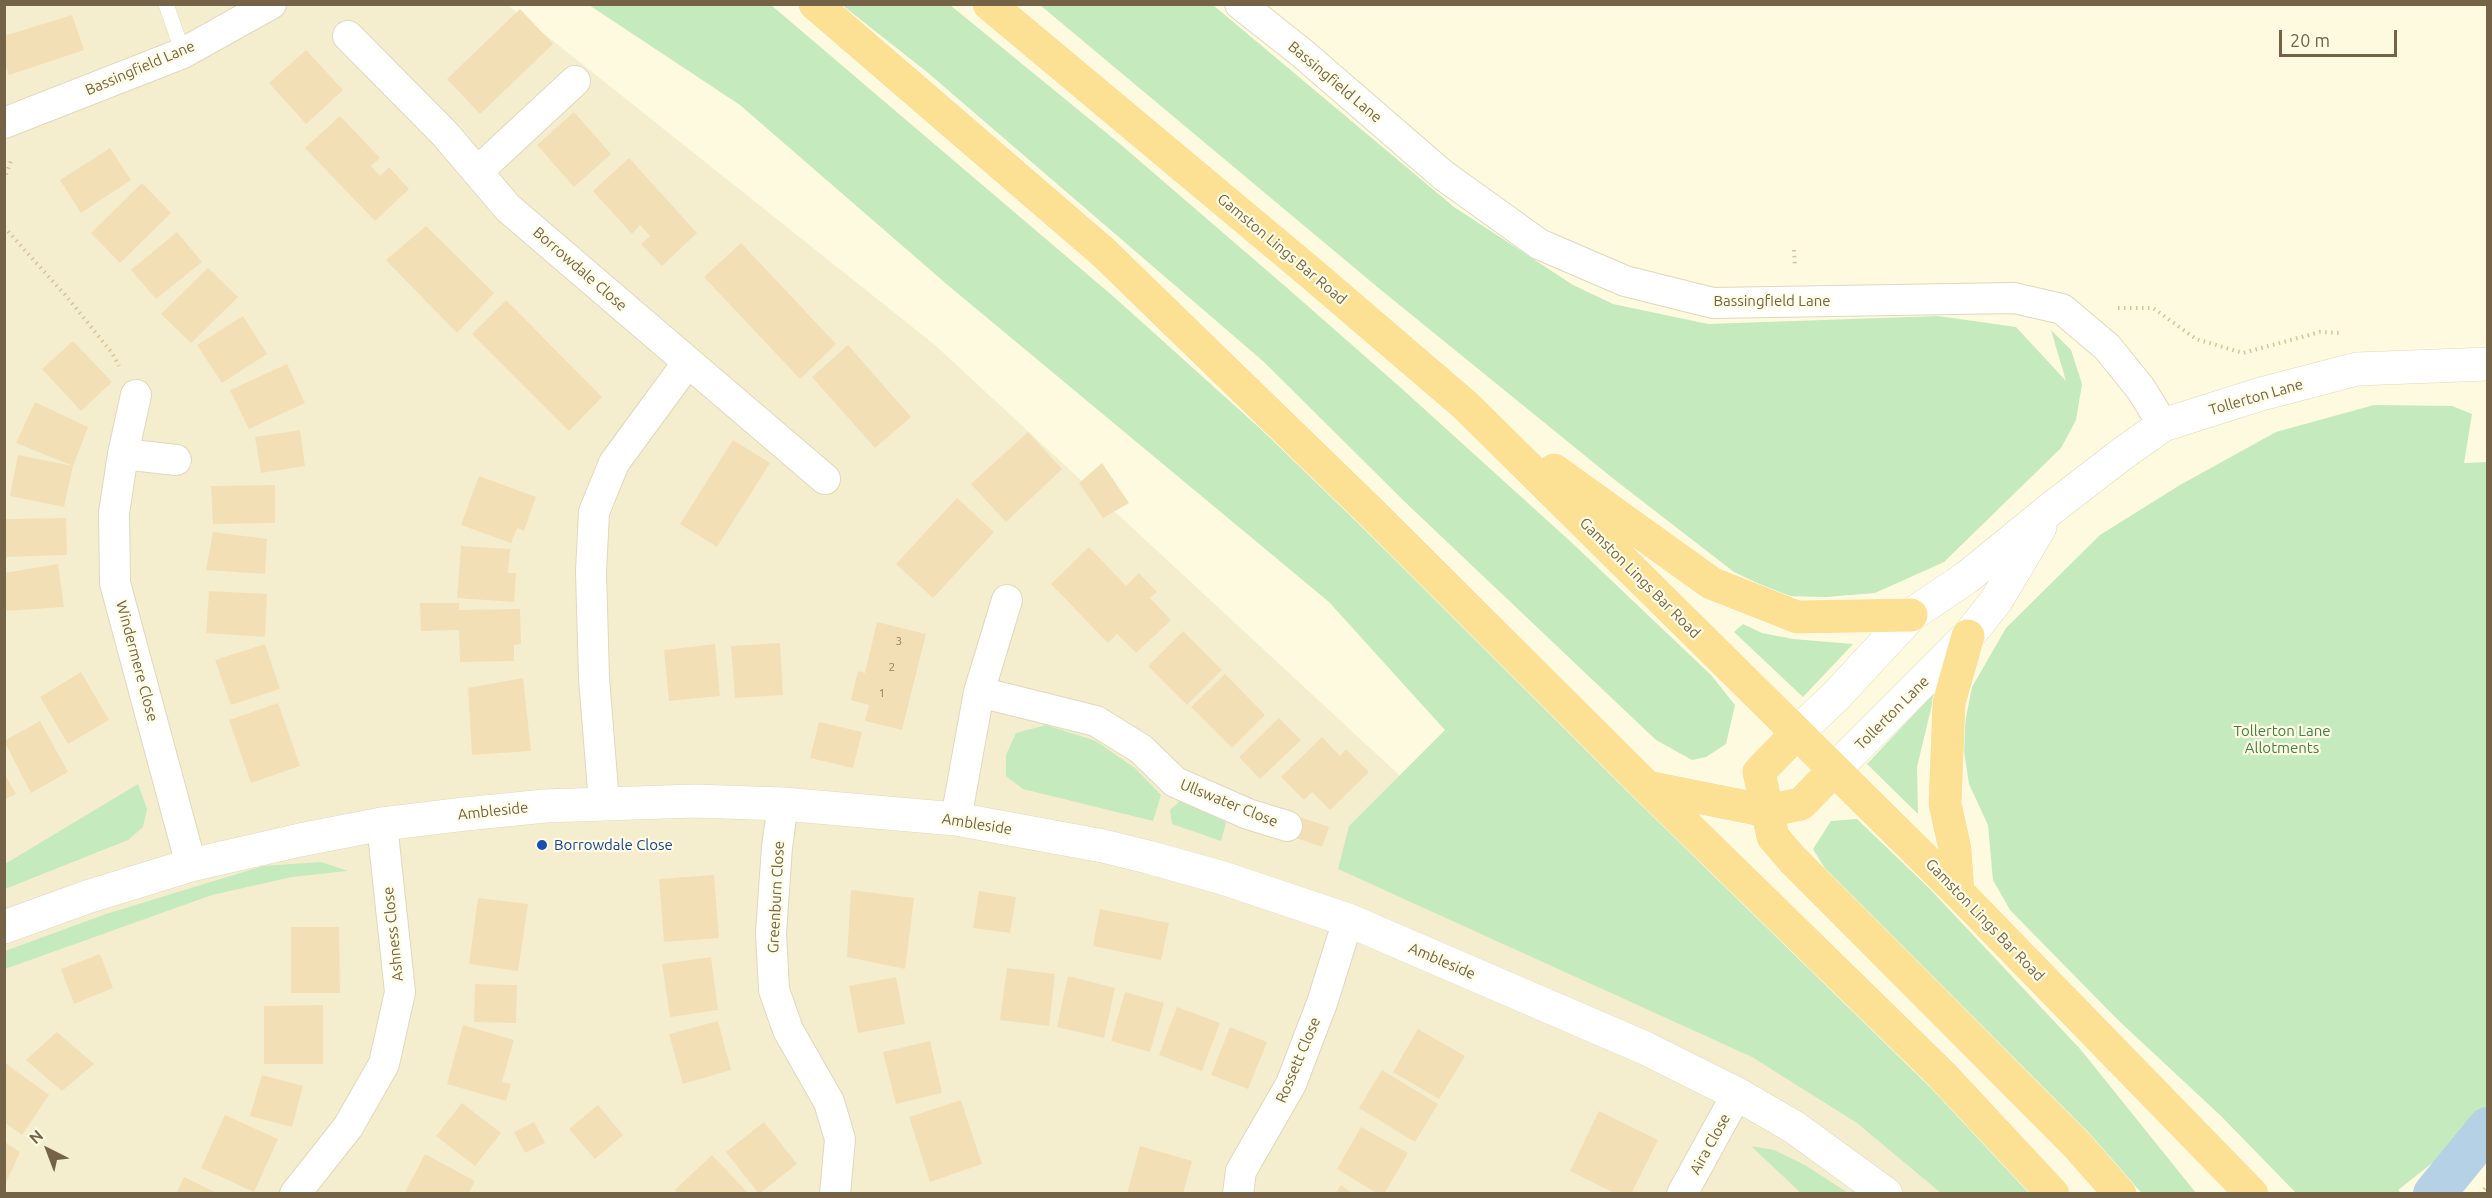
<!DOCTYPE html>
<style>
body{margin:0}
#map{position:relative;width:2492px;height:1198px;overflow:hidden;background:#fdfadf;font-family:Ubuntu,sans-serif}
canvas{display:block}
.frame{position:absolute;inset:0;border:6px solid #746346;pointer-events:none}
.north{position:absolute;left:18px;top:1120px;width:60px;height:60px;-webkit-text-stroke:4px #fffce6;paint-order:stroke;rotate:318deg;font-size:16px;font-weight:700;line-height:24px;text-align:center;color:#746346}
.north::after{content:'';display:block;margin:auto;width:21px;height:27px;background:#746346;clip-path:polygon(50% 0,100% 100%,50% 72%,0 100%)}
.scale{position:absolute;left:2279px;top:30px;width:118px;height:27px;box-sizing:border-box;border:3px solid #746346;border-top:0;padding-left:8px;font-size:18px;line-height:21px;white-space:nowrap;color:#746346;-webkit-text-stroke:4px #fffce6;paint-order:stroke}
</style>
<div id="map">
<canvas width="2492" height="1198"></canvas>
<div class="frame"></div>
<div class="north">N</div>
<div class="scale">20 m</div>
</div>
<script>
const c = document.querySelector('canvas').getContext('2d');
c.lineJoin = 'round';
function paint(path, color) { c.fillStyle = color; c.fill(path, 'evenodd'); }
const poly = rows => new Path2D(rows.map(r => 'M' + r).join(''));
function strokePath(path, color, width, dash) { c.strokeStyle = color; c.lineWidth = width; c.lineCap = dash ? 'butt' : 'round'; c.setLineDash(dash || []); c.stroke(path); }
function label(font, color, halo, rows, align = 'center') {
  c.font = font + ' Ubuntu,sans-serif'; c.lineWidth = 4.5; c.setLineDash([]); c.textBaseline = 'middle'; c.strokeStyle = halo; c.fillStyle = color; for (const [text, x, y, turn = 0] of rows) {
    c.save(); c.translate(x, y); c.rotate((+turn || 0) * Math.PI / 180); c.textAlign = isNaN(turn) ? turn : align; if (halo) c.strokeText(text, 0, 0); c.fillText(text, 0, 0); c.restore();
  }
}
const residential = poly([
 [5,4,508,5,935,345,1465,836,1978,1194,5,1194]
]);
const green = poly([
 [589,5,771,5,1114,297,1334,495,2038,1193,1941,1193,1857,1123,1752,1057,1338,869,1349,826,1445,730,1329,602,950,287,740,105],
 [842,5,950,5,1120,144,1286,287,1401,388,1571,542,1711,675,1735,705,1726,744,1706,757,1692,760,1656,740,1405,502,1264,362,927,72],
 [1040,5,1213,5,1454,207,1573,285,1613,304,1708,324,1938,316,2016,327,2066,381,2051,330,2071,350,2082,384,2076,420,2061,448,1944,562,1875,593,1826,597,1784,596,1734,572,1615,480,1381,290],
 [2374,405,2452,406,2472,414,2464,463,2488,462,2487,1109,2464,1138,2398,1190,2401,1193,2296,1193,2221,1116,2118,1020,2010,910,1993,880,1988,825,1969,784,1962,738,1972,687,2006,628,2100,535,2180,485,2276,432],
 [1743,624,1762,633,1793,639,1853,644,1803,697,1734,632],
 [1935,692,1917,767,1918,814,1867,764],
 [1046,725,1096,741,1136,769,1161,795,1153,821,1023,789,1006,776,1006,755,1016,733],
 [138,784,147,809,143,827,128,840,5,889,5,864],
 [1182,799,1213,809,1226,823,1221,841,1172,824,1170,810],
 [1857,819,1929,888,2081,1050,2196,1193,2142,1193,1995,1041,1827,872,1813,849,1831,821],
 [321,862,348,871,292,877,212,895,5,969,5,951,106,914,263,866],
 [1751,1146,1774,1150,1805,1165,1848,1193,1801,1193]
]);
const canal = poly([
 [2434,1194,2488,1128]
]);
const building = poly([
 [520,9,553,44,480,114,447,79],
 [72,15,84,50,9,75,4,62,4,36],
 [306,50,343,90,306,124,269,83],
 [574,112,611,154,574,187,537,145],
 [340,116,380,158,371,166,380,176,389,167,409,189,375,221,305,148],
 [110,148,131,180,81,213,60,180],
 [629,158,697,233,662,266,641,244,650,236,640,225,632,234,593,191],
 [142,183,171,213,120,263,91,233],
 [426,226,494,293,457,333,386,260],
 [177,232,202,262,156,299,131,270],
 [741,243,836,344,800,379,704,277],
 [208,268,238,297,191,343,161,314],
 [506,300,602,397,569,431,472,334],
 [243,316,267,354,222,383,197,345],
 [73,341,112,382,81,411,42,369],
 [848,345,911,417,875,448,812,377],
 [287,364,305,403,249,429,230,390],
 [35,402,88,427,73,466,16,443],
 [300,430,305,466,261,473,255,437],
 [1028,432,1062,469,1006,522,971,484],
 [733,440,770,463,717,547,680,524],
 [18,455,73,466,64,507,10,496],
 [1102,463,1129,503,1103,518,1079,483],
 [479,476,536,497,524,531,517,528,511,543,461,525],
 [275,485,275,523,213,524,211,486],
 [957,498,994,532,933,598,896,564],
 [66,518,67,555,4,557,4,519],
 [213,532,267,539,265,574,206,570],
 [461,546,510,549,508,573,516,573,514,602,457,598],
 [1089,547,1126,586,1139,573,1157,592,1150,598,1171,620,1136,653,1117,634,1108,643,1051,584],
 [58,564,64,607,5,611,4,573],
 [209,591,267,594,265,637,206,633],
 [420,603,459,603,459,610,520,609,521,644,514,645,514,661,460,662,459,630,421,631],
 [877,622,926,634,902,730,865,721,869,705,851,700,858,671,865,673],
 [1183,631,1222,670,1187,705,1148,666],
 [780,643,783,695,735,698,731,646],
 [265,644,280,689,231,705,215,660],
 [715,644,720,696,669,701,664,650],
 [81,672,109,720,68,744,40,697],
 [1225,674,1265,715,1232,748,1191,707],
 [523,678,531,751,472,755,468,688],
 [278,703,300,766,251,783,229,720],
 [1279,718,1301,740,1260,779,1239,757],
 [40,721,68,772,31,793,4,741],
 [819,722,862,732,853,768,810,758],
 [1322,737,1340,756,1346,749,1369,772,1330,810,1312,792,1304,800,1281,777],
 [4,773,16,794,4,800],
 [1297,816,1329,827,1322,847,1290,836],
 [714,875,719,938,664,942,659,879],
 [851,890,914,898,905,969,847,957],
 [979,891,1016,897,1010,933,973,928],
 [478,898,528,904,518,971,469,964],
 [1100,909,1169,923,1161,960,1093,946],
 [291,927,339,927,340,993,291,993],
 [100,954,113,988,74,1004,61,969],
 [711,957,718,1010,670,1017,662,964],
 [1007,968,1055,974,1049,1026,1000,1020],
 [1068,976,1115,988,1104,1038,1057,1027],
 [896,977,905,1024,858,1033,849,986],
 [475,984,517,985,516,1023,474,1022],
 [1125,992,1164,1003,1150,1052,1111,1041],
 [323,1005,323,1064,264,1064,264,1006],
 [1177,1007,1220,1023,1202,1071,1159,1055],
 [718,1021,731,1070,683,1084,669,1034],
 [463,1025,514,1040,502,1082,511,1084,506,1101,447,1084],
 [1230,1027,1267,1042,1248,1089,1211,1075],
 [1418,1029,1465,1056,1439,1099,1393,1072],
 [57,1032,94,1064,62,1091,26,1060],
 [930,1041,942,1093,896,1104,883,1052],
 [4,1062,49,1095,22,1135,4,1122],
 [1382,1070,1438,1104,1415,1142,1359,1108],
 [262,1075,303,1086,292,1127,250,1116],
 [961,1100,982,1164,930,1182,909,1117],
 [462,1103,501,1133,475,1166,436,1136],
 [598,1105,623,1135,595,1159,569,1129],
 [1599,1111,1658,1140,1631,1194,1616,1194,1570,1171],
 [225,1115,278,1139,254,1192,201,1168],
 [534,1122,545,1143,525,1153,514,1132],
 [764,1122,797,1164,759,1194,726,1152],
 [1361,1127,1408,1153,1384,1194,1378,1194,1337,1169],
 [5,1142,20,1152,5,1185],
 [1140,1146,1192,1161,1183,1194,1127,1194],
 [425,1154,475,1181,468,1194,404,1194],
 [712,1155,749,1194,678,1194,675,1190],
 [184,1177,219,1194,176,1194],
 [1341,1185,1353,1194,1335,1194]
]);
const path = poly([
 [4,180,12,158],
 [4,227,67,297,112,353,119,366],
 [1794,250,1795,267],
 [2118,308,2153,308,2196,339,2243,353,2320,332,2341,333],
 [2480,1194,2488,1185]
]);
const service = poly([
 [166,4,183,53]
]);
const minor = poly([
 [1240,4,1302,53,1443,175,1539,244,1625,281,1713,303,2014,298,2062,309,2107,347,2141,389,2163,425],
 [348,36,445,134,508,208,688,362,614,463,594,512,591,572,594,678,604,803],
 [4,123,183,53,271,4],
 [477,172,575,81],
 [688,362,825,479],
 [136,395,123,454,114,513,115,583,191,865],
 [123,454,176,460],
 [979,692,1096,721,1141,749,1175,782,1248,814,1287,826],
 [783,804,777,847,771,933,774,990,788,1030,829,1102,840,1139,835,1194],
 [956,819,979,692,1007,600],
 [295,1194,348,1127,384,1064,400,992,382,824],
 [1238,1194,1241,1171,1291,1084,1322,1003,1348,920],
 [1682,1194,1737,1094]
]);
const tertiary = poly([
 [1797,733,1836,696,1911,615,1966,578,2052,508,2122,454,2163,425,2261,394,2357,369,2488,364],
 [1834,770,1968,636,1996,601,2040,527],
 [4,927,87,897,191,865,300,840,382,824,465,814,545,806,695,801,783,804,956,819,1103,846,1148,857,1223,878,1348,920,1645,1048,1737,1094,1794,1127,1886,1194]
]);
const trunk = poly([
 [815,4,1103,252,1373,514,1647,787,1941,1074,2053,1194],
 [989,4,1312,274,1465,405,1958,892,2252,1194],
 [1554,470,1711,583,1797,617,1911,615],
 [1797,733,1759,772,1773,837,1793,860,2077,1145,2120,1194],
 [1647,787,1767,811,1801,804,1834,770],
 [1958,892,1955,849,1945,804,1949,703,1968,636]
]);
const markers = [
 [542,845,6,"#1a4fb4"]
];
const numberNames = [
 ["3",899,641],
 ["2",892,667],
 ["1",882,693]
];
const streetNames = [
 ["Bassingfield Lane",140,68,-23],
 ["Bassingfield Lane",1335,82,40],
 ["Gamston Lings Bar Road",1282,249,40],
 ["Borrowdale Close",580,269,41],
 ["Bassingfield Lane",1772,301],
 ["Tollerton Lane",2256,397,-16],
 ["Gamston Lings Bar Road",1640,578,45],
 ["Windermere Close",137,661,75],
 ["Tollerton Lane",1892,713,-45],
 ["Ullswater Close",1229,803,22],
 ["Ambleside",493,811,-6],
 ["Ambleside",977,824,9],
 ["Greenburn Close",776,897,-87],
 ["Gamston Lings Bar Road",1985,920,46],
 ["Ashness Close",393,934,-96],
 ["Ambleside",1442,961,23],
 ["Rossett Close",1298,1060,-67],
 ["Aira Close",1710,1144,-61]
];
const parkNames = [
 ["Tollerton Lane",2282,731],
 ["Allotments",2282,748]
];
const transitNames = [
 ["Borrowdale Close",554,845]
];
paint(residential, '#f5eece');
paint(green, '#c4eabe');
strokePath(canal, '#b4d1e6', 42);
paint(building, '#f3dfb6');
strokePath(service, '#e1d7bb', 16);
strokePath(minor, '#e1d7bb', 32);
strokePath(tertiary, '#e1d7bb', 34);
strokePath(trunk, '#fff', 34);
strokePath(path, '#d7c39a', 4, [1.5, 4.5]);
strokePath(service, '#fff', 15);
strokePath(minor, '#fff', 30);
strokePath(tertiary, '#fff', 33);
strokePath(trunk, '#fce094', 33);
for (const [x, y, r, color] of markers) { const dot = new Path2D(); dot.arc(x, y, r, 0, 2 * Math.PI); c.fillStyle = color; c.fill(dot); strokePath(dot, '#fffce6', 2); }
label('12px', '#948262', null, numberNames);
label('15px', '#746346', '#fffce6', streetNames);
label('15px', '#418040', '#fffce6', parkNames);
label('15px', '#164399', '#fffce6', transitNames, 'left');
</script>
